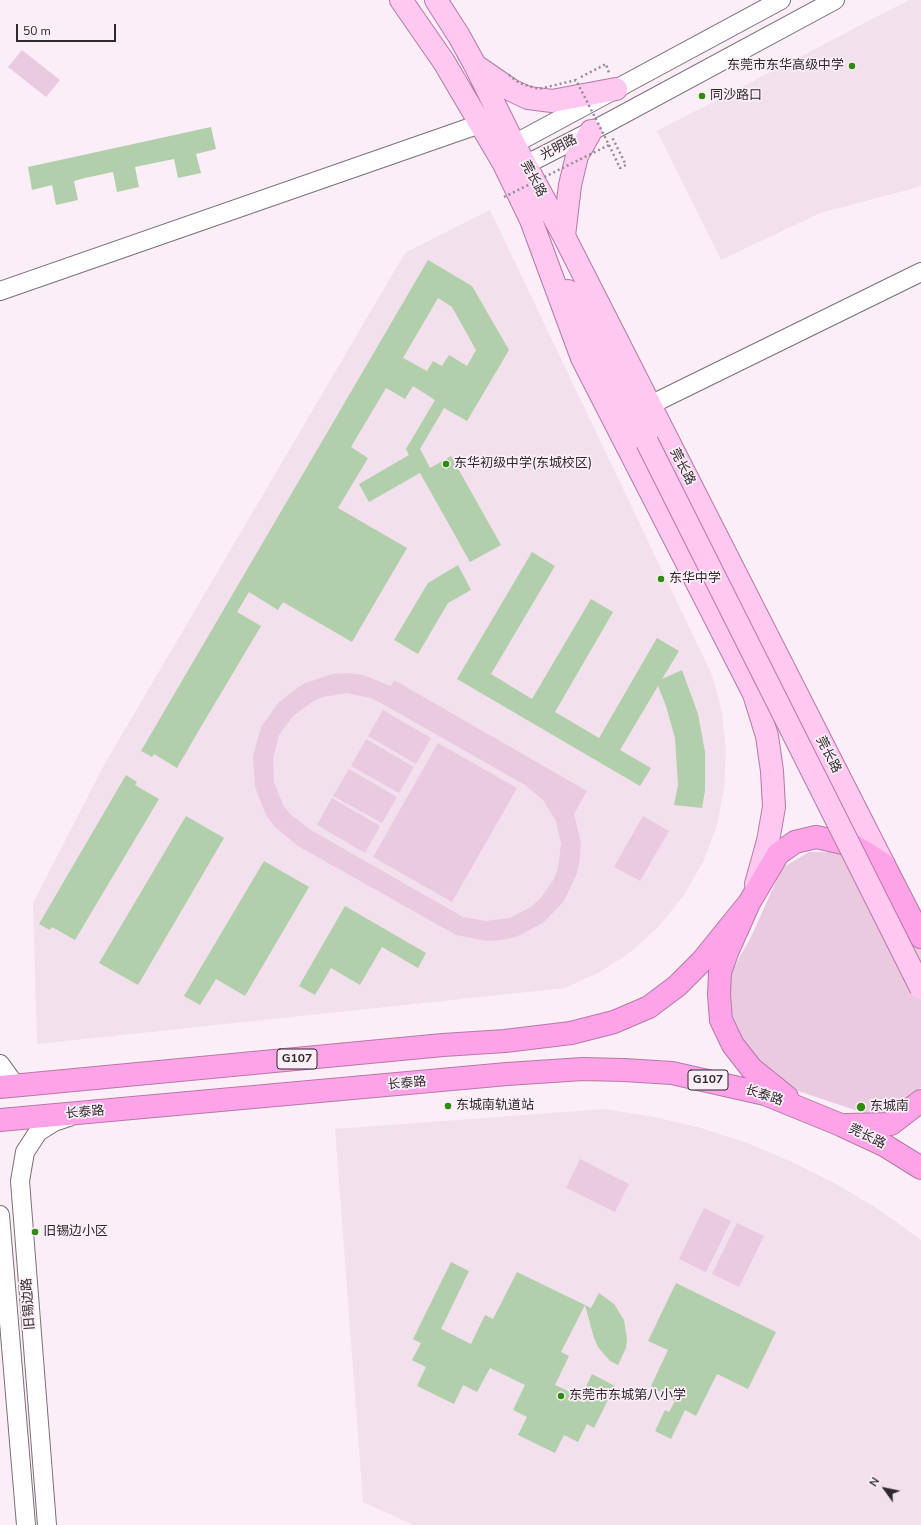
<!DOCTYPE html>
<meta charset="utf-8">
<style>
body{margin:0}
#map{position:relative;width:921px;height:1525px;overflow:hidden;background:#fbeef7;font-family:"Nunito Sans",sans-serif}
canvas{display:block}
.north{position:absolute;left:865px;top:1469px;width:40px;height:40px;-webkit-text-stroke:3px #fbeef7;paint-order:stroke;rotate:303deg;font-size:11px;font-weight:700;line-height:16px;text-align:center;color:#2d292c}
.north::after{content:'';display:block;margin:auto;width:14px;height:18px;background:#2d292c;clip-path:polygon(50% 0,100% 100%,50% 72%,0 100%)}
.scale{position:absolute;left:16px;top:24px;width:100px;height:18px;box-sizing:border-box;border:2px solid #2d292c;border-top:0;padding-left:5px;font-size:12px;line-height:14px;white-space:nowrap;color:#2d292c;-webkit-text-stroke:3px #fbeef7;paint-order:stroke}
</style>
<div id="map">
<canvas width="921" height="1525"></canvas>
<div class="north">N</div>
<div class="scale">50 m</div>
</div>
<script>
const c = document.querySelector('canvas').getContext('2d');
c.lineJoin = 'round';
function paint(path, color) { c.fillStyle = color; c.fill(path, 'evenodd'); }
const poly = rows => new Path2D(rows.map(r => 'M' + r).join(''));
function strokePath(path, color, width, dash) { c.strokeStyle = color; c.lineWidth = width; c.lineCap = dash ? 'butt' : 'round'; c.setLineDash(dash || []); c.stroke(path); }
function label(font, color, halo, rows, align = 'center') {
  c.font = font + ' "Nunito Sans","Noto Sans SC",sans-serif'; c.lineWidth = 3.5; c.setLineDash([]); c.textBaseline = 'middle'; c.strokeStyle = halo; c.fillStyle = color; for (const [text, x, y, turn = 0] of rows) {
    c.save(); c.translate(x, y); c.rotate((+turn || 0) * Math.PI / 180); c.textAlign = isNaN(turn) ? turn : align; if (halo) c.strokeText(text, 0, 0); c.fillText(text, 0, 0); c.restore();
  }
}
const built = poly([
 [909,0,921,0,921,185,915,188,820,213,721,260,657,131],
 [490,210,712,675,722,712,726,750,724,788,717,826,703,862,684,895,660,925,632,951,600,972,565,988,37,1044,33,903,104,765,405,253],
 [605,1109,654,1117,701,1128,747,1143,792,1162,836,1184,878,1209,921,1240,921,1525,413,1525,363,1502,335,1129]
]);
const green = poly([
 [22,50,60,80,46,97,8,67],
 [347,673,363,675,391,686,394,680,587,791,574,814,581,843,580,858,577,873,564,901,543,923,516,937,501,940,486,941,456,935,298,846,275,827,266,815,255,787,253,756,261,727,279,702,303,684,332,674],
 [347,693,370,698,381,703,525,785,543,800,556,821,561,844,558,868,554,879,540,899,531,907,510,918,486,921,463,917,309,829,290,814,283,805,274,782,273,759,279,735,293,716,312,702,323,697],
 [383,710,431,738,416,764,368,736],
 [366,739,414,767,399,793,351,766],
 [438,743,517,788,452,902,373,857],
 [349,769,397,797,382,823,333,796],
 [332,798,380,826,365,853,317,825],
 [643,816,669,831,640,881,614,867],
 [809,852,832,852,864,859,884,881,921,948,921,1087,904,1106,882,1119,798,1091,767,1075,739,1043,730,1004,729,976,751,937,782,868],
 [580,1159,629,1184,615,1212,566,1188],
 [704,1208,731,1221,706,1272,679,1259],
 [737,1223,764,1236,739,1287,712,1274]
]);
const building = poly([
 [211,127,216,149,196,154,201,173,178,178,174,159,135,167,139,187,117,192,113,172,85,178,74,181,78,200,56,205,52,185,32,190,28,167],
 [428,260,472,286,509,350,467,421,444,408,420,449,430,468,451,456,501,545,470,562,420,473,369,502,359,484,409,455,406,449,435,400,413,386,405,399,386,388,351,447,368,458,338,508,407,548,352,642,283,602,278,610,249,592,237,612,261,626,202,725,177,768,154,754,152,757,141,751],
 [438,298,452,307,476,350,467,366,449,355,442,366,433,361,427,371,403,358],
 [532,552,555,566,491,674,532,699,591,599,613,612,555,712,599,738,657,638,679,651,662,679,682,670,698,714,705,752,705,791,702,808,674,805,678,785,675,738,666,706,658,686,620,750,651,768,640,786,457,679],
 [458,565,471,590,448,603,418,654,394,640,428,583],
 [126,775,137,782,135,785,159,799,75,940,52,927,50,930,39,924],
 [186,816,224,838,138,985,99,963],
 [264,861,309,887,245,996,216,979,200,1005,184,996],
 [345,906,426,953,418,968,382,947,360,985,331,968,315,995,299,986],
 [451,1262,469,1271,441,1329,471,1344,485,1315,493,1319,517,1272,585,1305,561,1352,569,1356,555,1385,581,1397,592,1374,615,1386,594,1428,587,1424,578,1442,564,1435,555,1453,518,1435,527,1417,513,1410,525,1385,490,1368,477,1392,463,1385,454,1404,417,1386,426,1367,412,1360,421,1343,413,1339],
 [676,1283,776,1332,748,1389,717,1374,696,1416,685,1410,671,1439,655,1431,665,1410,669,1412,675,1401,651,1386,668,1350,648,1341],
 [599,1293,614,1304,624,1320,627,1339,626,1348,618,1365,610,1361,598,1347,594,1338,585,1305,591,1308]
]);
const path = poly([
 [581,77,606,64,609,73],
 [609,145,620,168,626,165,612,137]
]);
const minor = poly([
 [781,0,514,144,504,164,525,165,607,123,835,0],
 [0,291,480,124],
 [650,405,921,272],
 [0,1064,16,1086],
 [0,1215,26,1525],
 [47,1525,20,1181,25,1152,38,1132,54,1122,69,1117]
]);
const major = poly([
 [401,0,444,62,504,164,531,220,582,358,754,694,767,736,772,771,774,807,768,841,756,884],
 [436,0,459,36,475,65,514,144,564,236,884,865],
 [476,66,511,90,528,98,552,101,616,89],
 [564,236,570,185,577,156,591,131],
 [568,291,647,442]
]);
const highway = poly([
 [0,1087,443,1045,505,1041,571,1033,614,1022,649,1007,677,986,702,961,749,903],
 [787,1097,751,1068,733,1045,721,1020,719,995,720,972,728,950,749,903,778,854,795,842,816,837,852,845,866,853,884,865,921,937],
 [0,1120,507,1074,583,1069,624,1070,672,1073,765,1094,841,1125,884,1145,921,1168],
 [846,1125,891,1124,921,1101]
]);
const pathBridge = poly([
 [504,197,609,145,576,80,539,89,519,83,509,75]
]);
const majorBridge = poly([
 [647,442,921,988]
]);
const markers = [
 [852,66,4,"#2b8e06"],
 [702,96,4,"#2b8e06"],
 [446,464,4,"#2b8e06"],
 [661,579,4,"#2b8e06"],
 [448,1106,4,"#2b8e06"],
 [861,1107,5,"#2b8e06"],
 [35,1232,4,"#2b8e06"],
 [561,1396,4,"#2b8e06"]
];
const shields = [
 [297,1059,40],
 [708,1080,40]
];
const shieldNames = [
 ["G107",297,1059],
 ["G107",708,1080]
];
const poiNames = [
 ["东莞市东华高级中学",844,66,"right"],
 ["同沙路口",710,96],
 ["东华初级中学(东城校区)",454,464],
 ["东华中学",669,579],
 ["东城南轨道站",456,1106],
 ["东城南",870,1107],
 ["旧锡边小区",43,1232],
 ["东莞市东城第八小学",569,1396]
];
const streetNames = [
 ["光明路",559,148,-27],
 ["莞长路",533,179,62],
 ["莞长路",682,467,63],
 ["莞长路",828,755,63],
 ["长泰路",407,1084,-5],
 ["长泰路",764,1096,18],
 ["长泰路",85,1113,-5],
 ["莞长路",867,1137,26],
 ["旧锡边路",29,1304,-94]
];
paint(built, '#f3e0ed');
paint(green, '#e9cae1');
paint(building, '#b1cfaa');
strokePath(minor, '#7b7078', 20);
strokePath(major, '#b678a6', 24);
strokePath(highway, '#b678a6', 24);
strokePath(path, '#958c92', 2.5, [2, 3]);
strokePath(minor, '#fff', 18);
strokePath(major, '#ffc8f1', 22);
strokePath(highway, '#ffa3e8', 22);
strokePath(majorBridge, '#b678a6', 24, []);
strokePath(pathBridge, '#958c92', 2.5, [2, 3]);
strokePath(majorBridge, '#ffc8f1', 22);
for (const [x, y, r, color] of markers) { const dot = new Path2D(); dot.arc(x, y, r, 0, 2 * Math.PI); c.fillStyle = color; c.fill(dot); strokePath(dot, '#fbeef7', 1.5); }
for (const [x, y, w] of shields) { const box = new Path2D(); box.roundRect(x - w / 2, y - 10, w, 20, 3); c.fillStyle = '#fbeef7'; c.fill(box); strokePath(box, '#2d292c', 1); }
label('bold 12px', '#2d292c', null, shieldNames);
label('13px', '#2d292c', '#fbeef7', poiNames, 'left');
label('13px', '#2d292c', '#fbeef7', streetNames);
</script>
